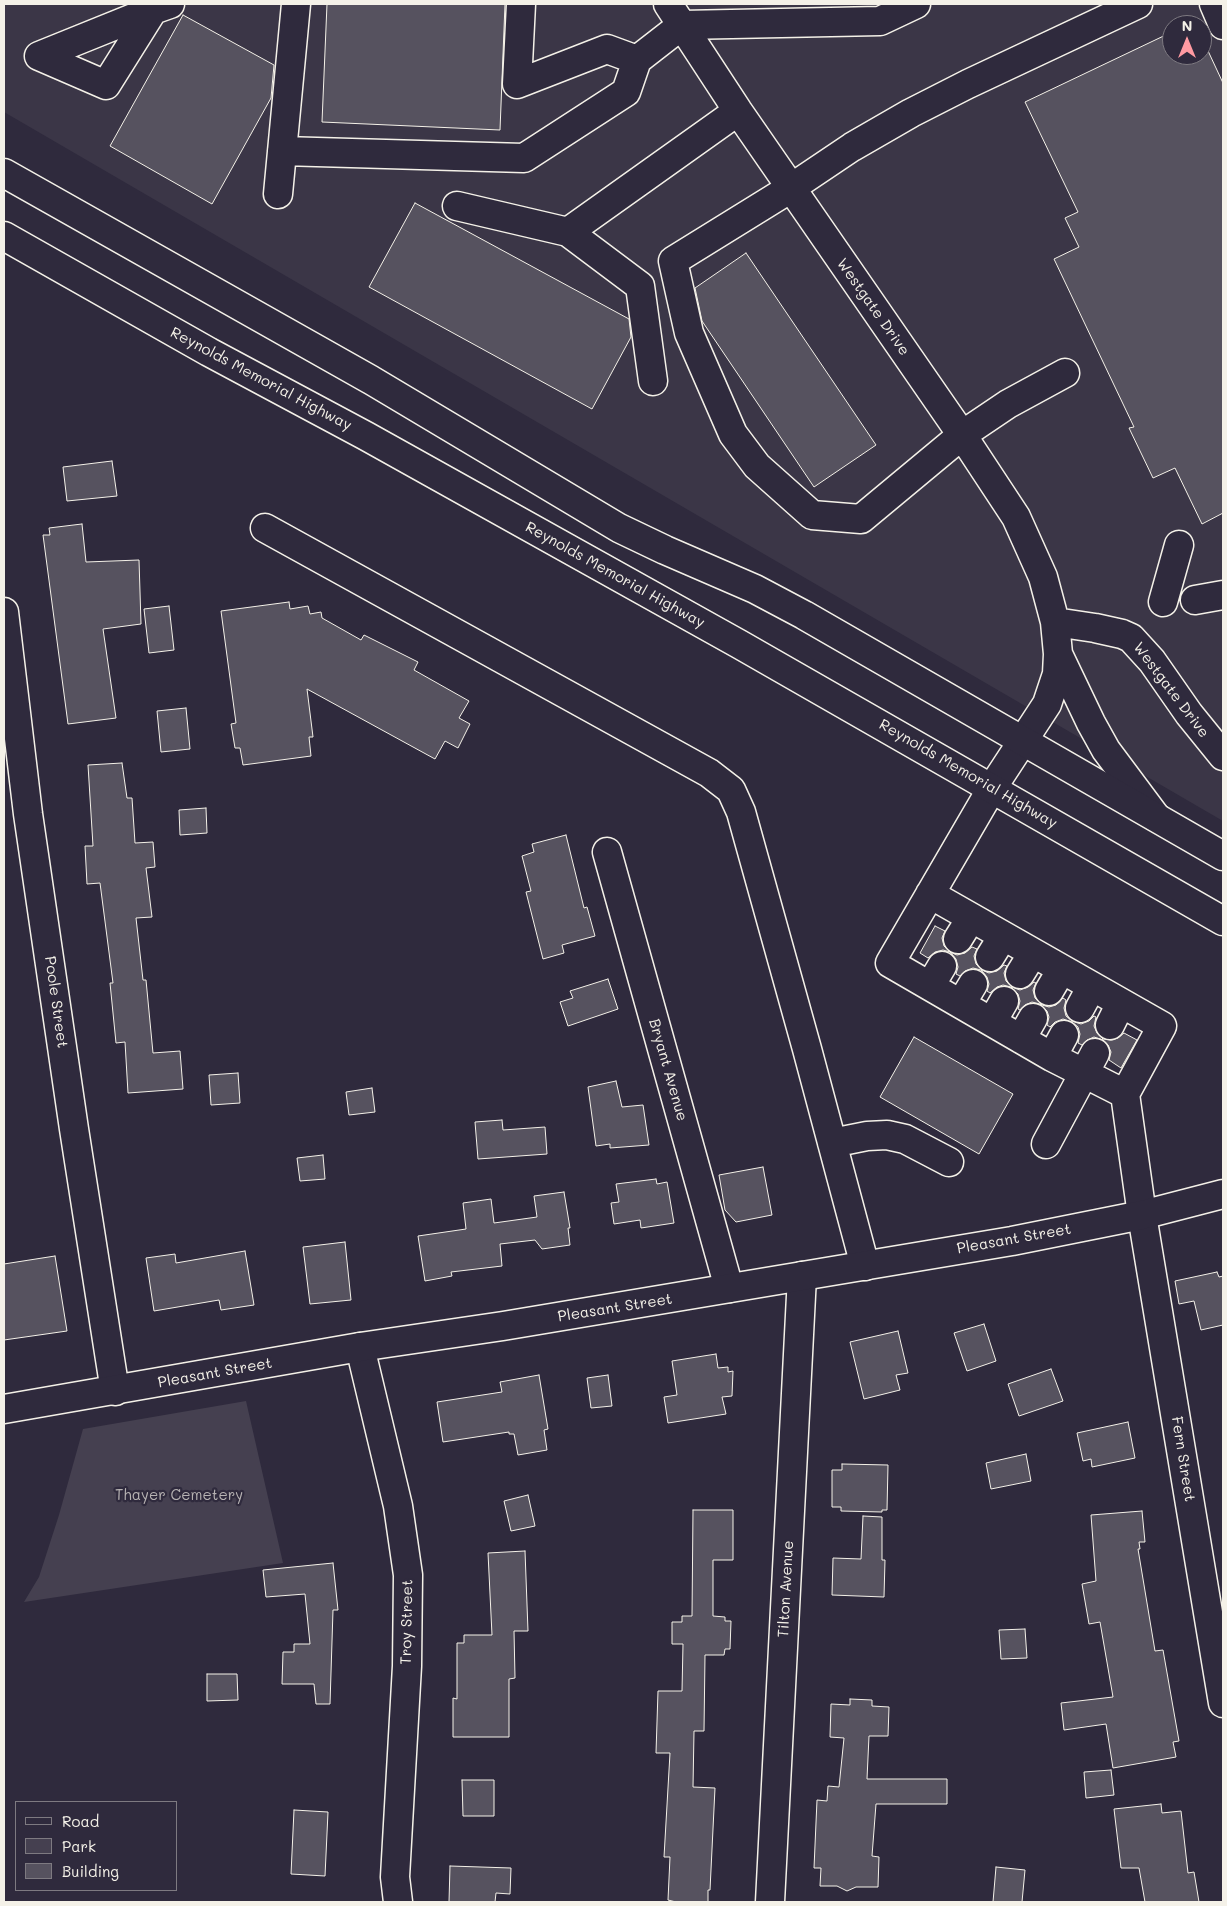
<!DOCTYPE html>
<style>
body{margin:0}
#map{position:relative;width:1227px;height:1906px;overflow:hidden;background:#2f2a3d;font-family:Mali,sans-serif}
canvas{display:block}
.frame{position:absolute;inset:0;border:5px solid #f4f1e8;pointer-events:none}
.legend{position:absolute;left:15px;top:1801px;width:162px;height:90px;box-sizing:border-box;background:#2f2a3d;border:1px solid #7e7a81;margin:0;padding:6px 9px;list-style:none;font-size:15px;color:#f4f1e8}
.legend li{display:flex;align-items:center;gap:10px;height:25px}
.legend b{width:25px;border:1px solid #7e7a81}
.north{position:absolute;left:1162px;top:15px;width:50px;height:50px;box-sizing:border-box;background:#2f2a3d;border:1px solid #7e7a81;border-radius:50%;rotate:0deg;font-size:14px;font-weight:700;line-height:20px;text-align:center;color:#f4f1e8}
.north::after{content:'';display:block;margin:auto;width:18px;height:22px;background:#ff9aa2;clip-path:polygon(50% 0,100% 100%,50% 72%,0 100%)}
</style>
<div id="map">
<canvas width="1227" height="1906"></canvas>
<div class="frame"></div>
<ul class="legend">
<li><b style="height:6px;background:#2f2a3d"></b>Road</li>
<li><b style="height:14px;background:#454050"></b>Park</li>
<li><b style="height:14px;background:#56525f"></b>Building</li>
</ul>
<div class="north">N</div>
</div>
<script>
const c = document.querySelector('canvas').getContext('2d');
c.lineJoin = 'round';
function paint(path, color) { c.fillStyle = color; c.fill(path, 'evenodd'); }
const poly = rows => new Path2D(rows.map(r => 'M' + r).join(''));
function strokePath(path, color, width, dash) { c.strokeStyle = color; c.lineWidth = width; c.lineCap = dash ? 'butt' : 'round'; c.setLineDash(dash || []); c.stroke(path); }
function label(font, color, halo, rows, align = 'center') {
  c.font = font + ' Mali,sans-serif'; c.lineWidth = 4.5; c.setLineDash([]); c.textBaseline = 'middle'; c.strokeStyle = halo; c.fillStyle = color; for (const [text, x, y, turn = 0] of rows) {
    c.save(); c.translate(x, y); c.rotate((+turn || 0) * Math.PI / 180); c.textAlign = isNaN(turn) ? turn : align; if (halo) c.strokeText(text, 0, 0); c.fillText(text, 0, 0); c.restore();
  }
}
const built = poly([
 [4,4,1223,4,1223,821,4,112],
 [1172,25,1202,25,1202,55,1172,55]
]);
const green = poly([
 [246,1401,283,1563,24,1602,39,1577,59,1515,83,1429]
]);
const building = poly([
 [327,4,505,4,500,130,322,122,327,4],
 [183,15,274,65,271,98,212,204,110,146,183,15],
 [1172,32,1172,55,1202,55,1202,38,1223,83,1223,513,1202,524,1175,468,1153,478,1129,428,1134,427,1054,259,1079,247,1065,218,1078,212,1025,102,1172,32],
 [415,203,629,319,631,337,592,409,369,287,415,203],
 [746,253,876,445,814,487,702,321,695,288,746,253],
 [112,461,117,496,67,501,63,467,112,461],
 [82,524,86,562,139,560,141,624,103,629,116,718,68,724,43,535,50,535,49,528,82,524],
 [289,602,290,609,308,606,310,614,321,612,322,618,361,640,364,635,418,662,414,670,469,701,459,718,470,724,458,748,445,741,435,759,307,689,313,737,309,737,311,756,243,765,240,748,235,748,231,724,236,723,221,611,289,602],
 [169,606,174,650,149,653,144,609,169,606],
 [186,708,190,749,161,752,157,711,186,708],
 [122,763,127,798,132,798,135,843,153,842,155,867,146,868,152,917,136,918,143,980,146,980,153,1053,180,1051,183,1089,128,1093,125,1042,116,1043,110,983,113,983,100,883,87,884,85,846,93,846,88,765,122,763],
 [206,808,207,833,180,835,179,810,206,808],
 [566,835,584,908,587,907,595,936,562,945,564,953,543,959,526,892,531,891,522,856,534,852,532,844,566,835],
 [935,926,945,931,942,938,944,946,950,952,957,955,965,953,972,947,977,949,974,956,976,964,982,970,989,973,997,971,1004,965,1007,966,1004,973,1006,981,1012,987,1020,990,1028,987,1034,982,1036,983,1033,990,1035,998,1042,1005,1049,1007,1056,1005,1063,998,1066,1000,1064,1008,1066,1016,1072,1021,1081,1024,1089,1021,1094,1016,1096,1017,1094,1026,1097,1033,1103,1039,1111,1040,1118,1038,1124,1033,1137,1040,1121,1068,1109,1060,1111,1052,1108,1045,1103,1040,1094,1037,1087,1040,1082,1045,1078,1043,1080,1034,1078,1027,1072,1022,1063,1019,1055,1022,1050,1027,1047,1025,1049,1017,1047,1011,1040,1004,1032,1002,1025,1005,1020,1010,1018,1009,1020,1001,1018,994,1011,987,1003,985,997,987,990,993,987,991,989,984,987,977,981,970,973,968,965,971,960,976,956,974,958,967,956,959,950,952,943,950,935,952,928,958,920,953,935,926],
 [608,979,618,1009,568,1026,560,1002,573,998,570,991,608,979],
 [914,1037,1013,1094,979,1154,880,1097,914,1037],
 [238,1073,240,1103,211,1105,209,1075,238,1073],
 [616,1081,622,1107,643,1105,649,1145,610,1148,610,1144,596,1146,588,1087,616,1081],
 [372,1088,375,1112,349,1115,346,1092,372,1088],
 [502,1120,503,1130,545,1127,547,1154,478,1159,475,1122,502,1120],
 [323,1155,325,1179,300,1181,297,1158,323,1155],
 [763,1167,772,1215,736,1222,725,1210,719,1175,763,1167],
 [656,1179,657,1184,667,1182,674,1223,641,1228,640,1220,614,1224,611,1203,619,1202,616,1184,656,1179],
 [564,1192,570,1228,568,1228,570,1245,542,1249,535,1240,500,1244,502,1266,451,1272,452,1276,425,1281,418,1236,466,1229,463,1203,491,1199,494,1223,537,1217,534,1196,564,1192],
 [345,1242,351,1300,310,1304,303,1247,345,1242],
 [245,1251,254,1305,221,1310,219,1300,154,1311,146,1258,175,1254,176,1263,245,1251],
 [55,1256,67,1331,4,1340,4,1264,55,1256],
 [1217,1272,1219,1277,1223,1276,1223,1325,1201,1330,1194,1301,1179,1304,1175,1281,1217,1272],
 [984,1324,996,1361,967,1371,954,1333,984,1324],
 [898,1331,908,1373,896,1375,900,1390,864,1399,850,1342,898,1331],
 [716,1354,718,1368,728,1367,728,1372,733,1371,732,1396,722,1397,726,1414,668,1423,664,1397,677,1395,672,1361,716,1354],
 [1051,1369,1063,1401,1019,1416,1008,1384,1051,1369],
 [539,1375,548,1429,544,1430,547,1450,518,1455,514,1434,509,1434,509,1432,443,1442,437,1402,502,1392,500,1382,539,1375],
 [608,1375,612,1406,591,1408,587,1378,608,1375],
 [1128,1422,1135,1458,1092,1467,1091,1459,1083,1461,1077,1433,1128,1422],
 [1026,1454,1031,1481,991,1489,986,1463,1026,1454],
 [842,1464,888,1465,887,1510,882,1510,882,1512,841,1511,841,1507,832,1507,832,1470,842,1470,842,1464],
 [528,1495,535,1526,511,1531,504,1501,528,1495],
 [693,1510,733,1510,733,1560,713,1560,713,1616,725,1617,725,1621,731,1621,730,1649,725,1649,724,1655,705,1655,704,1731,694,1731,693,1787,715,1788,710,1890,708,1890,708,1902,676,1902,668,1900,670,1857,664,1857,670,1753,656,1753,658,1691,682,1691,683,1644,672,1644,672,1622,682,1622,682,1616,692,1616,693,1510],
 [1142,1511,1145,1542,1139,1542,1140,1549,1138,1549,1155,1651,1163,1650,1179,1741,1173,1742,1176,1757,1113,1768,1106,1724,1064,1730,1061,1703,1113,1697,1100,1622,1089,1624,1082,1584,1096,1581,1091,1515,1142,1511],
 [863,1516,882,1517,882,1560,885,1560,884,1597,832,1595,833,1558,861,1559,863,1516],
 [525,1551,528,1631,514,1631,515,1678,509,1679,509,1737,453,1737,453,1698,457,1699,457,1643,464,1643,464,1635,492,1635,488,1553,525,1551],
 [333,1563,338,1610,333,1610,330,1704,316,1704,314,1684,282,1684,283,1652,294,1652,294,1644,310,1644,305,1594,266,1597,263,1570,333,1563],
 [1025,1629,1027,1658,1001,1659,999,1630,1025,1629],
 [207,1674,237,1674,238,1700,207,1701,207,1674],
 [850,1699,872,1700,872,1706,889,1707,888,1736,869,1736,867,1779,947,1779,947,1804,876,1804,872,1856,879,1857,878,1887,856,1887,847,1891,837,1886,820,1886,821,1868,814,1868,817,1800,827,1801,828,1786,839,1787,844,1738,830,1737,831,1704,850,1705,850,1699],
 [1111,1770,1114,1795,1086,1798,1084,1772,1111,1770],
 [462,1780,494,1780,494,1816,463,1816,462,1780],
 [1161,1804,1162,1813,1181,1811,1188,1873,1194,1872,1199,1902,1145,1902,1139,1868,1121,1868,1114,1809,1161,1804],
 [294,1810,328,1812,325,1876,291,1874,294,1810],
 [450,1866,511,1868,510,1894,496,1893,495,1902,449,1902,450,1866],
 [996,1867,1025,1870,1022,1902,993,1902,996,1867]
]);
const minor = poly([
 [668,4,738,111,962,435,1016,517,1043,577,1055,622,1058,654,1057,674,1047,704,992,788,890,963,1052,1057,1125,1094,1142,1215,1223,1703],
 [1214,4,1223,25],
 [153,10,106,85,39,56,153,10,170,4],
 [637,60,682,25,880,21,916,4],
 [282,151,524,158,626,92,637,60,607,49,517,84,521,4],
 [278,194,296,4],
 [457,206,568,232,738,111],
 [568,232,640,286,653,381],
 [1065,373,1008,404,962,435,861,519,812,515,757,466,733,434,689,333,673,261,791,188,852,147,911,113,968,84,1138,4],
 [265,528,709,773,731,790,741,812,807,1049,865,1266],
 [1195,600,1223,595],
 [1163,602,1179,545],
 [4,612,28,814,74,1129,115,1391],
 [1055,622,1095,628,1122,634,1131,638,1152,661,1189,714,1223,756],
 [1058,654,1091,723,1106,750,1156,817],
 [607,852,729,1288],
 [930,894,1162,1026,1125,1094],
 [958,939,971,918],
 [990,957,1003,936],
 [1020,974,1033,953],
 [930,986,942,966],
 [1049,991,1062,969],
 [961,1004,973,984],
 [1080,1008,1092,986],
 [992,1022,1004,1001],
 [1110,1025,1121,1003],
 [1021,1039,1033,1018],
 [1052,1057,1064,1035],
 [832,1143,867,1136,887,1135,905,1139,949,1162],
 [1046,1144,1095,1053],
 [360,1347,398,1506,408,1575,407,1666,395,1877,398,1902],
 [770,1902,802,1276]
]);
const major = poly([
 [4,173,371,380,619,528,665,550,755,589,804,615,1223,856],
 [4,236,209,352,366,436,739,644,1223,921],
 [4,1409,360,1347,503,1326,1012,1241,1142,1215,1223,1194]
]);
const streetNames = [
 ["Westgate Drive",873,307,55],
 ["Reynolds Memorial Highway",261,379,28],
 ["Reynolds Memorial Highway",615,575,29],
 ["Westgate Drive",1171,690,53],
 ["Reynolds Memorial Highway",968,774,30],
 ["Poole Street",56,1002,82],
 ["Bryant Avenue",668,1070,74],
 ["Pleasant Street",1014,1239,-10],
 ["Pleasant Street",615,1308,-9],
 ["Pleasant Street",215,1373,-10],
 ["Fern Street",1183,1459,81],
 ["Tilton Avenue",786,1589,-87],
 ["Troy Street",407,1622,-89]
];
const parkNames = [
 ["Thayer Cemetery",179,1495]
];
paint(built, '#3b3647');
paint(green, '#454050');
paint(building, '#56525f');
strokePath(building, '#f4f1e8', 1);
strokePath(minor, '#f4f1e8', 31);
strokePath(major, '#f4f1e8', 31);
strokePath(minor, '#2f2a3d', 28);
strokePath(major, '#2f2a3d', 28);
label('15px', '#f4f1e8', '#2f2a3d', streetNames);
label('15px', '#b7b3b3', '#2f2a3d', parkNames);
</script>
